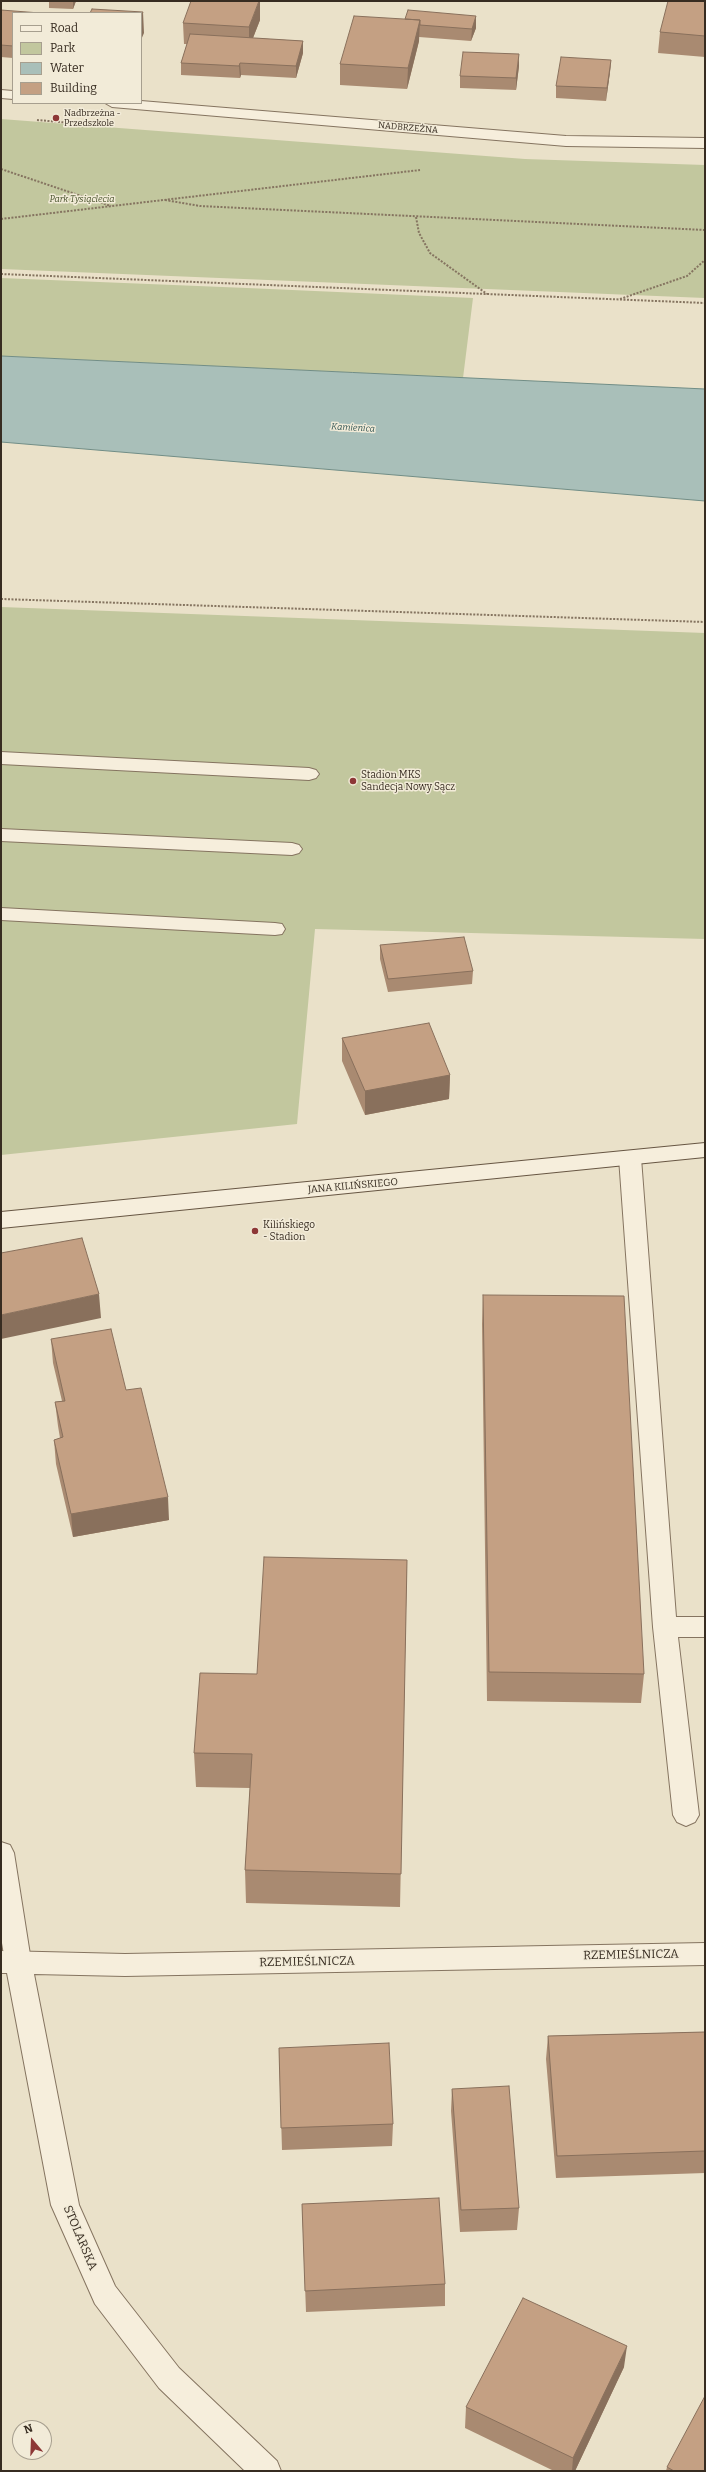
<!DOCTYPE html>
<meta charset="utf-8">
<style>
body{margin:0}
#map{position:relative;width:706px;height:2472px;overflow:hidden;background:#eae1c9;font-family:Bitter,serif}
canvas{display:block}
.frame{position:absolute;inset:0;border:2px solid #372c21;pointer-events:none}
.legend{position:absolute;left:12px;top:12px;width:130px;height:92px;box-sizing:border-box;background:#f2ebd8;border:1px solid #a79f8f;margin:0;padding:5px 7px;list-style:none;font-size:12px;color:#372c21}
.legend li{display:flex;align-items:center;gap:8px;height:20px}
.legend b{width:20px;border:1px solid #a79f8f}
.north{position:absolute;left:12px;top:2420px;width:40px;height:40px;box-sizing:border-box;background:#f2ebd8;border:1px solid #a79f8f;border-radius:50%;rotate:341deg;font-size:11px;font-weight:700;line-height:16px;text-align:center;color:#372c21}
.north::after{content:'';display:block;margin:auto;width:14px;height:18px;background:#8d3736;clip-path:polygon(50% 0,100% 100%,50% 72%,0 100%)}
</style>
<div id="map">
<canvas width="706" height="2472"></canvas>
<div class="frame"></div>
<ul class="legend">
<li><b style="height:5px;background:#f6eedc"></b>Road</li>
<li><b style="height:11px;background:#c2c79e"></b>Park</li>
<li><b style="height:11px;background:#a9bfb9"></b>Water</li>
<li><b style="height:11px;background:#c4a083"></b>Building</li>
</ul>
<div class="north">N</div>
</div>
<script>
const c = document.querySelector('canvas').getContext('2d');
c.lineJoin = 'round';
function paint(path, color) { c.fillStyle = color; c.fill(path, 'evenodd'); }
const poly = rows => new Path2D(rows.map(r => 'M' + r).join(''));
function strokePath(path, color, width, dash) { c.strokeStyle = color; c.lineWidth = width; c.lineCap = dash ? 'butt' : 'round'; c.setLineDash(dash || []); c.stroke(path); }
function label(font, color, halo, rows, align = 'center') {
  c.font = font + ' Bitter,serif'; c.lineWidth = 3; c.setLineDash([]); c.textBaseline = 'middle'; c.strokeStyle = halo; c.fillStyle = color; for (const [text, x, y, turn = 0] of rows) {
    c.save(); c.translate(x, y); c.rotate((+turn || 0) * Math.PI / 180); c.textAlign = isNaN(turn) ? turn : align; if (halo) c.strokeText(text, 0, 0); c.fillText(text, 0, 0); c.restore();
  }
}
const green = poly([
 [1,119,525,159,705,165,705,298,1,269],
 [1,278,247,288,473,298,463,378,1,356],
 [1,607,705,633,705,939,315,929,297,1124,1,1155]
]);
const water = poly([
 [1,356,705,389,705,501,1,442,1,356]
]);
const path = poly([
 [37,120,82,124],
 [1,169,111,206],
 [165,200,200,206,705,230],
 [416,217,419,233,430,253,487,294],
 [1,219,420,170],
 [1,274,705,303],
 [620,299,687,276,705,260],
 [1,599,705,622]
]);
const service = poly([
 [1,752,309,768,316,770,319,774,316,778,309,780,1,764,1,752],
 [1,829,292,843,299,845,302,849,299,853,292,855,1,841,1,829],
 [1,908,275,923,282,924,285,929,282,934,275,935,1,920,1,908],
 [630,1151,638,1153,641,1158,676,1617,705,1617,705,1637,678,1637,699,1815,695,1822,686,1826,677,1822,673,1815,653,1627,619,1158,622,1153,630,1151],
 [1,1842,10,1845,14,1853,31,1961,27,1969,18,1972,9,1969,5,1961,1,1937,1,1842]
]);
const minor = poly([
 [705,1943,705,1965,125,1976,34,1974,79,2205,115,2286,179,2368,277,2461,281,2471,245,2471,159,2388,95,2304,51,2205,7,1973,1,1973,1,1951,125,1954,705,1943]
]);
const tertiary = poly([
 [1,90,13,91,13,99,1,98,1,90],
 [141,101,566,136,705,138,705,148,566,146,112,107,105,103,141,103,141,101]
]);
const secondary = poly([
 [705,1143,705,1157,1,1228,1,1212,705,1143]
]);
const wall = poly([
 [49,1,76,1,73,9,49,8],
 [705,1,705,57,658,53,660,32],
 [1,10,13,13,13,58,1,57],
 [476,16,476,28,471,41,419,37,419,41,407,89,340,85,340,64,405,19],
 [260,20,253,38,303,41,303,53,296,78,241,75,240,78,181,75,181,63,187,44,184,44,183,23],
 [611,60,610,72,606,101,556,98,556,86],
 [519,66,516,90,460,88,460,76],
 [380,945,473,971,472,984,388,992,380,959],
 [342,1038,450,1075,449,1099,365,1115,342,1061],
 [483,1295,644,1674,641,1703,487,1701,482,1324],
 [51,1339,126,1390,169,1520,73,1537,56,1464,54,1440,60,1438,58,1426,55,1402,62,1401,53,1363],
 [407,1560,400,1907,246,1903,245,1870,250,1788,196,1787,194,1753,257,1674],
 [705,2032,705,2173,556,2178,546,2059,548,2036],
 [279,2048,393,2124,392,2146,282,2150],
 [452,2089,519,2208,517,2230,460,2232,451,2111],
 [302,2204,445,2284,445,2306,306,2312],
 [624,2367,575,2471,554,2471,465,2428,466,2407],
 [667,2467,705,2471,666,2471]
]);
const shadedWall = poly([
 [73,1,76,1,73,9],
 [259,1,260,1,260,20,249,48,249,27],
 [143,12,144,33,141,40,141,17],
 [476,16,476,28,471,41,472,29],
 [420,20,419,41,407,89,408,68],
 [303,41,303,53,296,78,296,66],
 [519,54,519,66,516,90,516,78],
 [611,60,610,72,606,101,607,88],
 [240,63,241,75,240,78,239,66],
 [450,1075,449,1099,365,1115,365,1091],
 [99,1294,101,1318,1,1339,1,1315],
 [168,1497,169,1520,73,1537,71,1514],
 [627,2346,624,2367,575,2471,572,2471,573,2458]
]);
const building = poly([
 [191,1,259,1,249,27,183,23,191,1],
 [668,1,705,1,705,36,660,32,668,1],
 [92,9,143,12,141,17,141,13,90,13,92,9],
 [1,10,40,13,13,13,13,46,1,45,1,10],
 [408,10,476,16,472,29,420,25,420,20,405,19,408,10],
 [354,16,420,20,408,68,340,64,354,16],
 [190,34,303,41,296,66,240,63,239,66,181,63,190,34],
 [463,52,519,54,516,78,460,76,463,52],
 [561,57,611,60,607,88,556,86,561,57],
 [464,937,473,971,388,979,380,945,464,937],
 [429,1023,450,1075,365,1091,342,1038,429,1023],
 [82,1238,99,1294,1,1315,1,1253,82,1238],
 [483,1295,624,1296,644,1674,489,1672,483,1295],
 [111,1329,126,1390,141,1388,168,1497,71,1514,54,1440,63,1437,55,1402,65,1401,51,1339,111,1329],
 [264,1557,407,1560,401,1874,245,1870,252,1754,194,1753,200,1673,257,1674,264,1557],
 [705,2032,705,2151,557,2156,548,2036,705,2032],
 [389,2043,393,2124,281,2128,279,2048,389,2043],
 [509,2086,519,2208,461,2210,452,2089,509,2086],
 [439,2198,445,2284,305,2291,302,2204,439,2198],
 [523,2298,627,2346,573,2458,466,2407,523,2298],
 [705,2396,705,2471,674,2471,667,2467,705,2396]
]);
const markers = [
 [56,118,4,"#8d3736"],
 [353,781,4,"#8d3736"],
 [255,1231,4,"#8d3736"]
];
const farPoinames = [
 ["Nadbrzeżna -",64,113],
 ["Przedszkole",64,123]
];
const farStreetnames = [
 ["NADBRZEŻNA",408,128,5]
];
const farParknames = [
 ["Park Tysiąclecia",82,199]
];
const farWaternames = [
 ["Kamienica",353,428,3]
];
const poiNames = [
 ["Stadion MKS",361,775],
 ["Sandecja Nowy Sącz",361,787],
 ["Kilińskiego",263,1225],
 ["- Stadion",263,1237]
];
const streetNames = [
 ["JANA KILIŃSKIEGO",353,1186,-5]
];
const nearStreetnames = [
 ["RZEMIEŚLNICZA",631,1955,-1],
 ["RZEMIEŚLNICZA",307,1962,-1],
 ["STOLARSKA",80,2238,67]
];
paint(green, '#c2c79e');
paint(water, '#a9bfb9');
strokePath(water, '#718d86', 1);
strokePath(service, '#857460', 2);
strokePath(minor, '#857460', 2);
strokePath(tertiary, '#857460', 2);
strokePath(secondary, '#675643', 2);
strokePath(path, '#857460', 2, [2, 1.5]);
paint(service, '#f6eedc');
paint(minor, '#f6eedc');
paint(tertiary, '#f6eedc');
paint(secondary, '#f6eedc');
paint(wall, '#a98a71');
paint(shadedWall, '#89705c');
paint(building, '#c4a083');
strokePath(building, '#89705c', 1);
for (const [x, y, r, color] of markers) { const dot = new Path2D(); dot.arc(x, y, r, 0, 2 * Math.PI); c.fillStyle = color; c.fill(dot); strokePath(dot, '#f2ebd8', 1.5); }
label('9px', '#372c21', '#f2ebd8', farPoinames, 'left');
label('9px', '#372c21', '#f2ebd8', farStreetnames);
label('italic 9px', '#46512a', '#f2ebd8', farParknames);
label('italic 9px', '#325553', '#f2ebd8', farWaternames);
label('10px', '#372c21', '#f2ebd8', poiNames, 'left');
label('10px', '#372c21', '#f2ebd8', streetNames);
label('12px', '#372c21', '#f2ebd8', nearStreetnames);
</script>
